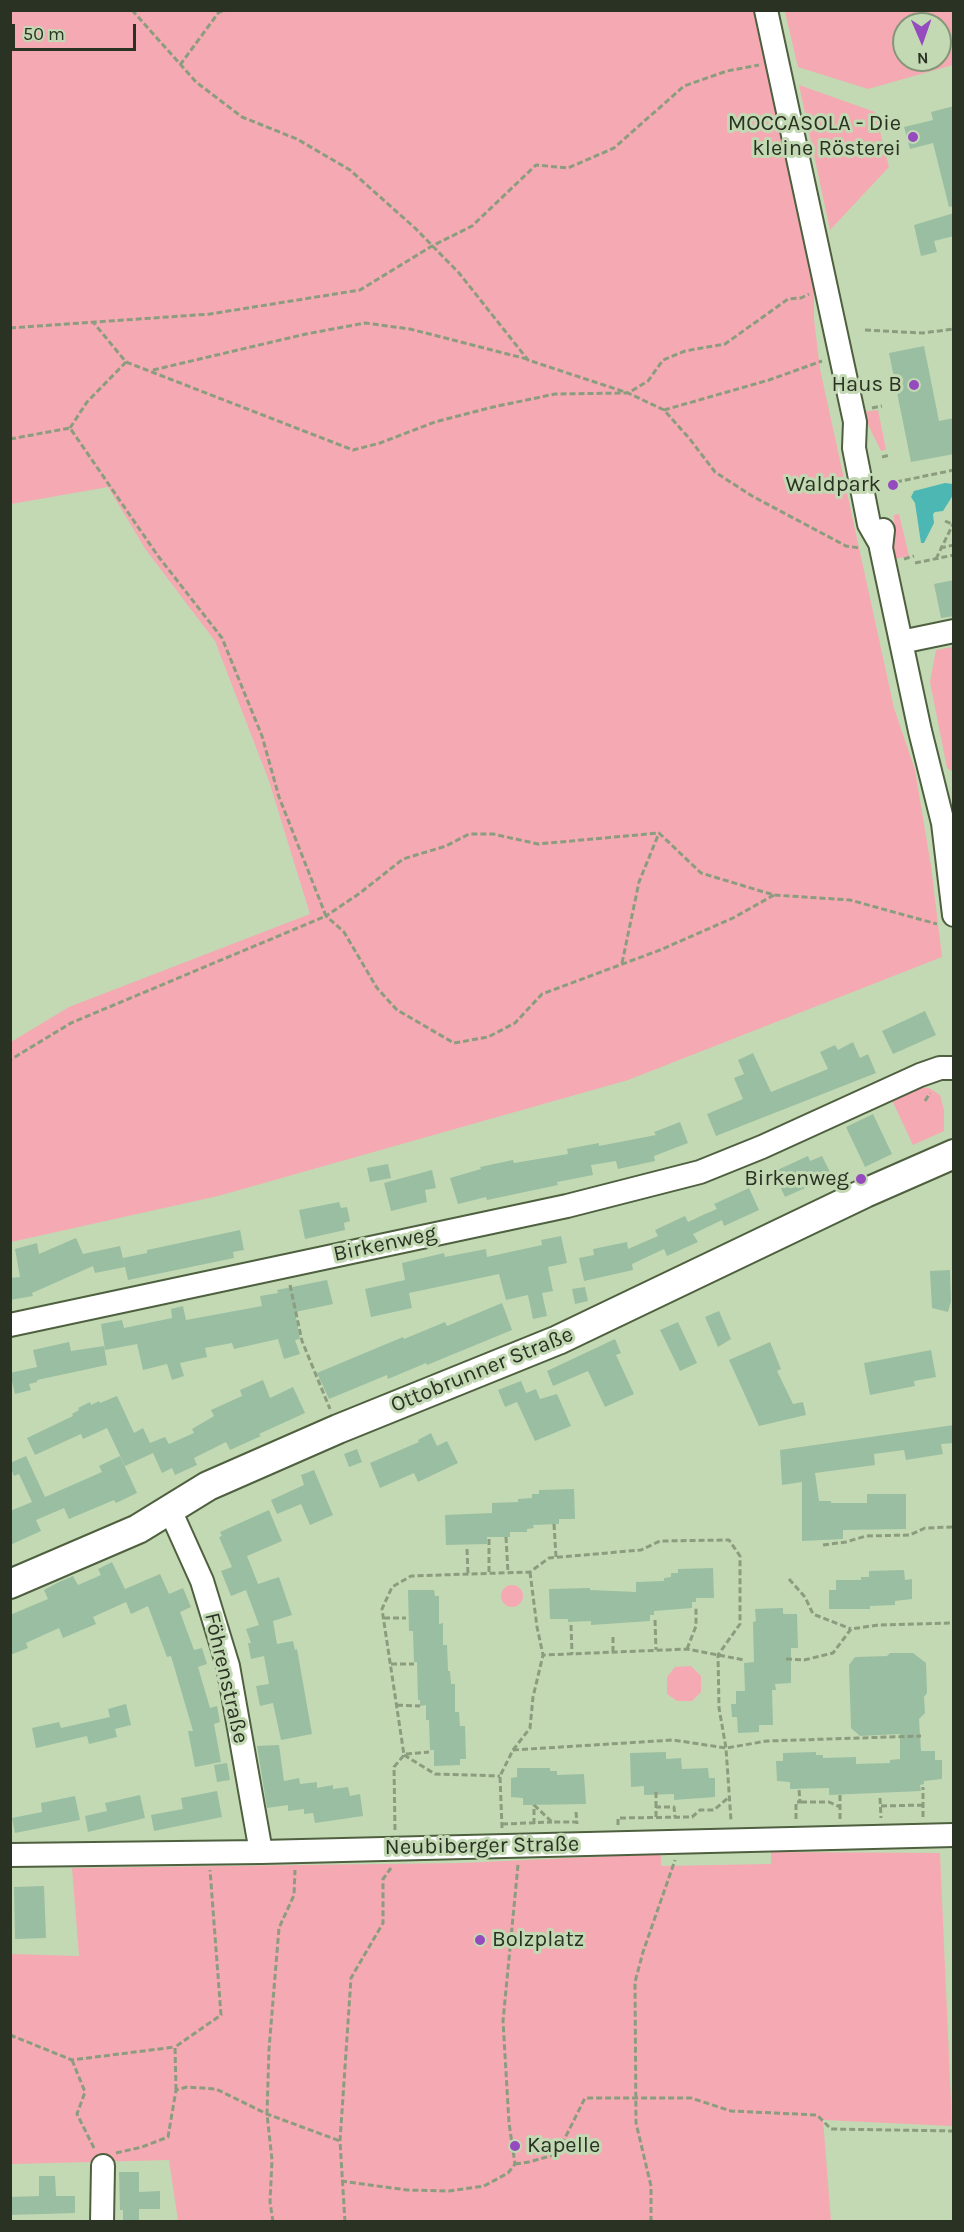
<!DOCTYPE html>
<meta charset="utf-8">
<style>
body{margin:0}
#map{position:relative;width:964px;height:2232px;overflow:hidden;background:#c3d9b3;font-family:Karla,sans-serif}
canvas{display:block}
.frame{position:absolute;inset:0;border:12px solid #2a3223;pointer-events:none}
.north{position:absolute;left:892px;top:12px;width:60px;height:60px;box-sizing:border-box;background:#c3d9b3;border:2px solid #869679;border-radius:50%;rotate:178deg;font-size:16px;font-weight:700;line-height:24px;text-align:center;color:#2a3223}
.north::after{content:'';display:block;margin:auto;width:21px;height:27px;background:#954bbe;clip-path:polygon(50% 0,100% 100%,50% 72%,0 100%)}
.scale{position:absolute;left:12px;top:24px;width:124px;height:27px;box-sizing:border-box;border:3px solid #2a3223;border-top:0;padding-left:8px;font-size:18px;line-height:21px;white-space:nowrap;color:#2a3223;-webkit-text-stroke:4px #c3d9b3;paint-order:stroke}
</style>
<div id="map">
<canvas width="964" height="2232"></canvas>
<div class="frame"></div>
<div class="north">N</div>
<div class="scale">50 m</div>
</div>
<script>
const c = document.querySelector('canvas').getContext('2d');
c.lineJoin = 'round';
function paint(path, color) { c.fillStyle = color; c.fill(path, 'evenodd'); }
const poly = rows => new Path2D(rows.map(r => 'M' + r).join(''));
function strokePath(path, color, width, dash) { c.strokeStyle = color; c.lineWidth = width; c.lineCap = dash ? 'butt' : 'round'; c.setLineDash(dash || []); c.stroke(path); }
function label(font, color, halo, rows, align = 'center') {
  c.font = font + ' Karla,sans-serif'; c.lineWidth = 6; c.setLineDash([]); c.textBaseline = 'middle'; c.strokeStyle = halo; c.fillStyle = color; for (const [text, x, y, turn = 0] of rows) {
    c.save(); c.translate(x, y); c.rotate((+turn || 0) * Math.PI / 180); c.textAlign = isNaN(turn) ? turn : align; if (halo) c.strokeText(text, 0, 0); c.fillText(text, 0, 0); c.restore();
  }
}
const green = poly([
 [792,10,953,11,953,65,868,89,798,67,785,12],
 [904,24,940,24,940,60,904,60],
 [11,11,757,11,814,272,814,319,820,369,894,708,915,770,931,866,942,957,628,1080,218,1196,11,1242,11,1042,69,1007,310,914,269,781,215,641,146,550,108,487,11,504],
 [799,85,875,112,889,167,830,230],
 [878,410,886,450,881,451,862,412],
 [899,514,909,556,894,559,894,515],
 [953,647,954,647,953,772,947,768,930,682,936,650],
 [919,1087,929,1088,940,1095,944,1110,944,1131,913,1145,891,1098],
 '501 1596a11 11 0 1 1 22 0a11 11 0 1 1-22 0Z',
 [691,1666,701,1676,701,1692,692,1701,677,1701,667,1694,667,1677,675,1667],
 [771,1852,940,1853,952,2126,823,2120,831,2221,178,2221,169,2160,11,2164,11,1954,79,1956,72,1868,460,1863,661,1854,661,1866,771,1864]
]);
const water = poly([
 [945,483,953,484,953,495,943,511,935,512,933,514,934,523,924,543,921,543,915,503,911,497,914,491]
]);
const building = poly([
 [954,106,954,206,949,207,933,143,910,149,904,127,933,120,931,112],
 [954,213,954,236,934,241,937,252,921,256,914,225],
 [924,346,939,421,954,418,954,454,911,462,889,353],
 [954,580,954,616,941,618,934,584],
 [925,1011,936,1035,893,1054,882,1031],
 [853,1042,860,1058,868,1054,876,1073,716,1136,707,1114,743,1099,734,1078,744,1074,738,1060,753,1053,771,1092,828,1069,820,1052,835,1045,838,1050],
 [873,1114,892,1154,865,1167,846,1127],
 [680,1122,688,1143,654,1156,655,1161,618,1169,616,1161,591,1165,593,1175,557,1182,558,1185,487,1200,486,1197,458,1204,450,1178,481,1169,480,1167,513,1160,514,1163,568,1154,567,1149,599,1143,599,1146,656,1135,654,1132],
 [808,1156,810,1161,822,1156,832,1176,785,1197,773,1172],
 [388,1164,391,1178,370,1182,367,1168],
 [432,1170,436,1188,425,1190,427,1202,391,1211,384,1183],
 [749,1188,759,1210,724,1226,722,1220,693,1234,698,1242,667,1256,664,1249,632,1264,633,1270,584,1281,579,1258,594,1255,593,1249,627,1242,628,1249,658,1236,655,1230,685,1216,688,1222,703,1215,717,1209,714,1204],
 [339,1202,341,1208,347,1207,350,1221,344,1223,345,1230,305,1239,299,1210],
 [240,1230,244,1250,233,1252,234,1258,128,1280,123,1258,147,1253,147,1250],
 [561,1236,567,1263,548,1267,553,1291,542,1293,547,1316,533,1319,528,1295,506,1300,499,1274,409,1293,412,1308,371,1317,365,1289,405,1280,402,1263,444,1253,445,1257,486,1249,487,1257,542,1245,541,1240],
 [76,1238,83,1254,120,1246,125,1267,95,1273,93,1266,32,1293,33,1296,10,1300,10,1278,20,1277,15,1249,37,1243,39,1254],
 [950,1270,951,1301,948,1312,932,1308,930,1271],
 [327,1280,333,1304,295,1312,300,1339,295,1340,300,1354,284,1359,278,1339,234,1349,232,1343,205,1348,207,1357,180,1363,184,1376,172,1380,167,1364,143,1370,137,1344,105,1350,101,1324,122,1320,124,1328,172,1318,171,1309,183,1306,186,1320,262,1306,260,1296,278,1293,277,1290],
 [585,1287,588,1301,575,1304,572,1289],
 [502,1303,512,1330,427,1365,426,1363,388,1379,387,1375,329,1399,317,1373,403,1337,404,1339,445,1322,447,1326],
 [719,1311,731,1339,718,1347,705,1317],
 [678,1322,697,1363,680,1371,660,1330],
 [615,1339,621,1353,616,1355,634,1394,605,1407,588,1371,553,1386,547,1371],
 [69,1342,71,1351,104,1346,107,1365,37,1380,37,1382,29,1384,31,1390,15,1394,10,1373,37,1367,33,1350],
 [770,1342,781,1369,777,1371,793,1404,803,1402,806,1415,759,1426,729,1360],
 [931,1350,936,1377,914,1381,915,1386,870,1395,864,1363],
 [263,1380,270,1398,293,1387,305,1413,259,1434,261,1436,230,1450,226,1442,194,1458,197,1465,175,1475,172,1468,162,1473,153,1453,125,1466,107,1428,83,1439,81,1434,35,1455,27,1438,73,1416,72,1414,79,1410,78,1408,90,1402,91,1405,99,1401,100,1403,117,1396,134,1433,143,1428,150,1443,165,1437,169,1444,194,1433,192,1429,214,1416,211,1410,242,1396,240,1390],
 [521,1381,526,1393,536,1389,540,1399,557,1394,571,1426,535,1441,517,1402,505,1407,498,1390],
 [954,1425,954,1443,941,1444,943,1454,906,1460,904,1450,874,1454,875,1465,815,1473,819,1501,831,1501,831,1503,867,1503,867,1494,906,1494,906,1529,843,1530,843,1539,802,1541,802,1482,782,1485,780,1450],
 [431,1433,437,1446,447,1441,458,1463,418,1482,414,1473,380,1488,370,1463,419,1442,418,1440],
 [357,1449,362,1462,349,1467,344,1454],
 [26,1456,45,1497,102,1472,99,1466,120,1456,137,1493,116,1503,114,1500,69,1519,64,1508,36,1520,41,1531,10,1545,10,1511,32,1502,19,1474,14,1476,10,1467,10,1463],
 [314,1470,333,1515,310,1525,301,1504,277,1514,271,1500,304,1485,301,1475],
 [574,1489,575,1519,559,1519,559,1524,533,1525,534,1528,527,1529,527,1532,510,1532,510,1537,487,1537,487,1544,446,1545,445,1515,492,1513,492,1503,518,1502,518,1499,532,1498,532,1494,539,1494,539,1490],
 [269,1510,282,1541,247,1556,258,1584,279,1577,292,1615,273,1621,277,1644,293,1641,295,1650,297,1649,312,1734,281,1740,273,1703,260,1706,256,1686,269,1684,264,1656,251,1659,248,1643,251,1643,246,1629,259,1625,246,1590,231,1596,221,1571,232,1567,219,1537,222,1536,220,1532],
 [112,1562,125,1589,160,1574,169,1594,183,1588,191,1607,180,1612,194,1650,202,1648,207,1664,198,1667,210,1708,217,1706,220,1722,214,1724,221,1762,195,1767,188,1731,193,1731,171,1656,167,1657,148,1606,131,1614,126,1602,93,1617,96,1624,63,1638,59,1628,26,1643,28,1648,10,1655,10,1615,48,1599,44,1590,59,1582,73,1576,78,1585,101,1575,98,1569],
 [713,1568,714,1598,696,1598,696,1602,692,1602,692,1608,654,1611,654,1615,650,1615,650,1621,591,1625,591,1621,568,1622,568,1619,550,1619,549,1589,590,1588,590,1590,636,1592,636,1582,664,1581,664,1578,671,1577,671,1573,678,1573,678,1569],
 [904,1570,905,1580,912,1579,912,1599,895,1601,895,1605,870,1606,870,1609,829,1609,829,1590,836,1590,836,1580,861,1580,861,1577,869,1577,869,1571],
 [408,1590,434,1590,435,1596,439,1596,439,1624,443,1623,443,1645,447,1645,448,1671,450,1671,451,1684,455,1684,455,1712,459,1712,460,1726,465,1726,466,1759,460,1759,460,1765,434,1766,434,1750,430,1750,429,1720,426,1720,426,1705,420,1706,420,1700,418,1700,417,1662,414,1662,413,1631,409,1631],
 [783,1608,783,1614,797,1614,798,1648,791,1648,791,1683,775,1684,776,1690,772,1690,773,1725,759,1725,759,1732,738,1733,737,1717,732,1717,731,1704,736,1704,736,1691,745,1691,744,1663,754,1662,753,1622,756,1621,755,1609],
 [890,1653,913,1653,926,1663,927,1693,924,1697,925,1713,919,1719,921,1751,935,1751,935,1760,942,1760,942,1779,924,1781,924,1784,920,1785,921,1791,829,1795,829,1788,790,1789,790,1782,777,1781,776,1761,783,1761,783,1753,816,1752,816,1755,823,1755,823,1758,856,1757,856,1764,890,1763,890,1760,900,1759,900,1734,860,1736,851,1728,849,1665,855,1657,887,1656],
 [126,1704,131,1725,115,1729,117,1737,89,1744,87,1736,36,1748,32,1728,59,1722,61,1728,110,1717,108,1709],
 [279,1745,284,1781,299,1778,300,1784,317,1782,317,1788,333,1785,333,1789,348,1787,350,1796,360,1794,363,1816,315,1823,313,1813,304,1814,304,1809,288,1811,288,1805,267,1808,257,1746],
 [666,1752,666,1759,681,1758,682,1769,708,1768,709,1778,715,1778,715,1797,674,1800,674,1794,644,1795,644,1786,631,1787,630,1753],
 [227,1763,230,1780,217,1782,214,1765],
 [517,1768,550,1768,550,1771,557,1771,557,1775,584,1774,586,1804,523,1805,523,1798,511,1797,511,1778,517,1777],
 [217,1791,222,1817,154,1831,151,1815,183,1809,181,1798],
 [140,1795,145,1818,88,1832,85,1816,107,1811,105,1803],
 [75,1796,80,1820,15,1833,12,1818,42,1812,41,1803],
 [44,1886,46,1938,15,1939,14,1887],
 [119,2172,139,2172,139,2192,160,2191,160,2209,139,2209,139,2222,123,2222,123,2210,120,2210],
 [39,2176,55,2176,56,2196,75,2196,75,2213,10,2215,10,2197,39,2196]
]);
const path = poly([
 [132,10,196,82,242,117,297,139,350,170,415,228,459,273,528,360,628,393,664,410,689,438,715,472,752,496,846,546,860,548],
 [180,65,219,12,230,10],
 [10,328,210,314,360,290,432,246,472,226,536,165,568,168,614,148,684,86,727,71,759,65],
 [865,330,922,333,954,329],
 [126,362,353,450,380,443,435,422,493,407,555,394,628,393,648,381,663,360,685,351,725,344,788,299,801,298,809,294],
 [153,370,306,334,365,323,410,329,527,359],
 [872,408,882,406],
 [664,410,769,380,822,361],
 [70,428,87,402,126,362,93,322],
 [10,439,70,428,158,556,222,638,262,736,279,797,326,916,71,1023,10,1060],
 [882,457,890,455],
 [896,482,954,470],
 [945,521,954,525],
 [940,548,954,545],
 [904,559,914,556],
 [936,559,954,522],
 [915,563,954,555],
 [774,895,733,918,660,950,542,994,515,1023,488,1037,454,1043,397,1010,377,988,344,932,326,916,360,893,403,859,446,846,469,834,493,834,538,844,659,833,701,873,774,895,850,900,937,924],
 [622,963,639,882,659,833],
 [925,1101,930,1093],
 [290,1285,302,1341,330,1409],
 [554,1524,556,1557],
 [506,1537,508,1573],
 [489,1539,489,1573],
 [823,1545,846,1542,866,1536,910,1535,925,1528,954,1527],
 [467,1549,468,1574],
 [530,1572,537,1627,543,1655],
 [789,1579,805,1597,813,1614,851,1629],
 [384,1618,406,1618],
 [655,1620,656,1650],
 [571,1625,572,1654],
 [687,1649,696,1626,696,1606],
 [613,1652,613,1635],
 [786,1659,804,1660,833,1653,851,1629,878,1625,954,1623],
 [391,1664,414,1664],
 [397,1705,420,1706],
 [513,1750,673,1740,726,1748,767,1741,921,1736],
 [406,1754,429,1752],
 [404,1755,435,1774,500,1776],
 [656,1792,656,1807],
 [840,1795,840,1820],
 [880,1798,881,1818],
 [801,1802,829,1802,840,1807],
 [534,1805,552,1822,577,1822],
 [881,1806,923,1805],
 [576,1812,577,1824],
 [656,1817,656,1807,674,1807,675,1817],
 [923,1817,923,1787],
 [796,1819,796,1802,800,1802,799,1789],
 [502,1824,552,1822],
 [534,1824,534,1805],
 [618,1825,618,1818,692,1817,700,1810,714,1810,729,1797],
 [502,1828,500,1776,513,1750,530,1728,533,1697,543,1655,687,1649,744,1660],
 [395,1830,394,1767,404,1755,382,1609,392,1587,411,1576,530,1572,549,1558,641,1550,660,1541,729,1540,740,1556,740,1624,718,1655,719,1708,726,1748,731,1821],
 [10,2035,72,2060,175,2047],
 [72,2060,85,2092,77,2114,95,2150],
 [176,2090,175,2047,221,2015,210,1870],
 [116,2153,142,2147,168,2137,176,2090,187,2087,216,2089,267,2114,340,2141],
 [515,2164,529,2162,557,2154,585,2098,691,2098,731,2111,817,2115,831,2129,954,2131],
 [341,2181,407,2190,449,2191,484,2186,508,2173,515,2164,509,2123,503,2021,518,1865],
 [273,2222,270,2202,272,2160,267,2114,269,2049,279,1928,294,1895,295,1870],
 [345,2222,340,2141,351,1978,383,1923,383,1879,391,1868],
 [651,2222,651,2186,636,2123,635,1982,643,1952,675,1860]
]);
const minor = poly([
 [766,10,855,422,854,448,869,524,881,545],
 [883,530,881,548,920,731,943,823,954,915],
 [901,642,954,631],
 [10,1325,567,1206,700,1172,762,1147,920,1075,940,1068,954,1068],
 [170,1510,202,1581,228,1666,261,1852],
 [10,1855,261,1852,954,1835],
 [102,2222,103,2166]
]);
const major = poly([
 [10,1584,138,1529,208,1486,338,1429,558,1340,865,1193,954,1154]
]);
const markers = [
 [913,137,6,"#954bbe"],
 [914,385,6,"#954bbe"],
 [893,485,6,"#954bbe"],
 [861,1179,6,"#954bbe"],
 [480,1940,6,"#954bbe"],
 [515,2146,6,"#954bbe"]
];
const poiNames = [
 ["MOCCASOLA - Die",901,124],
 ["kleine Rösterei",901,149],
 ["Haus B",902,385],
 ["Waldpark",881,485],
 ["Birkenweg",849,1179],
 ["Bolzplatz",492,1940,"left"],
 ["Kapelle",527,2146,"left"]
];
const streetNames = [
 ["Birkenweg",385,1244,-12],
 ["Ottobrunner Straße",482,1370,-22],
 ["Föhrenstraße",226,1678,77],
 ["Neubiberger Straße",482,1846,-1]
];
paint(green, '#f5a9b2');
paint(water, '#4db7b3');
paint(building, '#9abea2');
strokePath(minor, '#4e603f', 26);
strokePath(major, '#4e603f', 32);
strokePath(path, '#8c9d7f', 3, [6, 3]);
strokePath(minor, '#fff', 22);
strokePath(major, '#fff', 28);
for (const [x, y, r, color] of markers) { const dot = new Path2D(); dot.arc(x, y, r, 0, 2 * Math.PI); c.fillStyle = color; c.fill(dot); strokePath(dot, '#c3d9b3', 2); }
label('22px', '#2a3223', '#c3d9b3', poiNames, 'right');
label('22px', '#2a3223', '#c3d9b3', streetNames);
</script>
